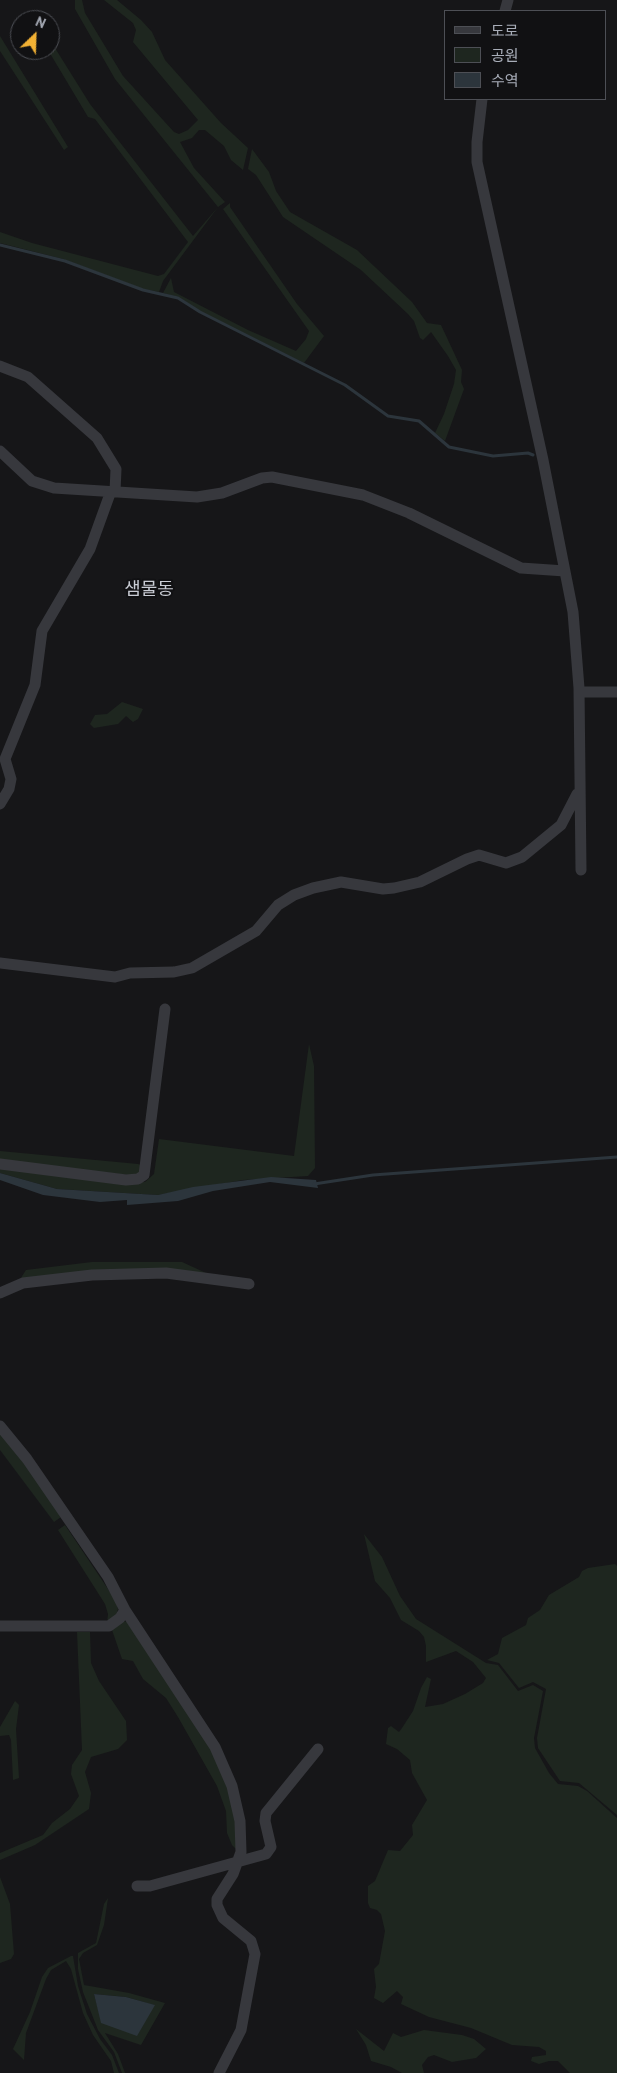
<!DOCTYPE html>
<meta charset="utf-8">
<style>
body{margin:0}
#map{position:relative;width:617px;height:2073px;overflow:hidden;background:#161618;font-family:"PT Sans","Noto Sans KR",sans-serif}
canvas{display:block}
.legend{position:absolute;left:444px;top:10px;width:162px;height:90px;box-sizing:border-box;background:#111113;border:1px solid #4d4f55;margin:0;padding:6px 9px;list-style:none;font-size:15px;color:#a8adb8}
.legend li{display:flex;align-items:center;gap:10px;height:25px}
.legend b{width:25px;border:1px solid #4d4f55}
.north{position:absolute;left:10px;top:10px;width:50px;height:50px;box-sizing:border-box;background:#111113;border:1px solid #4d4f55;border-radius:50%;rotate:24deg;font-size:14px;font-weight:700;line-height:20px;text-align:center;color:#a8adb8}
.north::after{content:'';display:block;margin:auto;width:18px;height:22px;background:#f2b134;clip-path:polygon(50% 0,100% 100%,50% 72%,0 100%)}
</style>
<div id="map">
<canvas width="617" height="2073"></canvas>
<ul class="legend">
<li><b style="height:6px;background:#37383d"></b>도로</li>
<li><b style="height:14px;background:#1e261f"></b>공원</li>
<li><b style="height:14px;background:#2c353c"></b>수역</li>
</ul>
<div class="north">N</div>
</div>
<script>
const c = document.querySelector('canvas').getContext('2d');
c.lineJoin = 'round';
function paint(path, color) { c.fillStyle = color; c.fill(path, 'evenodd'); }
const poly = rows => new Path2D(rows.map(r => 'M' + r).join(''));
function strokePath(path, color, width, dash) { c.strokeStyle = color; c.lineWidth = width; c.lineCap = dash ? 'butt' : 'round'; c.setLineDash(dash || []); c.stroke(path); }
function label(font, color, halo, rows, align = 'center') {
  c.font = font + ' "PT Sans","Noto Sans KR",sans-serif'; c.lineWidth = 4; c.setLineDash([]); c.textBaseline = 'middle'; c.strokeStyle = halo; c.fillStyle = color; for (const [text, x, y, turn = 0] of rows) {
    c.save(); c.translate(x, y); c.rotate((+turn || 0) * Math.PI / 180); c.textAlign = isNaN(turn) ? turn : align; if (halo) c.strokeText(text, 0, 0); c.fillText(text, 0, 0); c.restore();
  }
}
const green = poly([
 [75,0,82,0,85,13,123,76,174,132,179,134,188,130,198,120,133,42,136,30,133,23,104,0,117,0,141,20,152,32,165,60,221,123,248,148,243,170,231,160,224,146,205,130,199,130,192,138,180,142,194,168,225,202,218,207,163,281,159,292,143,289,63,259,0,243,0,232,32,243,158,276,164,274,188,242,95,119,88,117,48,50,50,50,50,40,90,104,193,236,218,207,115,79,75,9],
 [0,36,68,147,64,150,0,51],
 [252,149,269,172,276,191,290,212,357,250,412,302,427,323,441,325,462,370,461,382,464,389,445,441,435,433,444,414,454,384,456,370,448,356,431,332,423,340,420,338,414,321,408,314,361,270,283,217,256,175,248,169],
 [230,203,230,207,297,304,324,336,304,363,199,311,179,297,163,293,171,278,174,292,248,330,296,351,306,339,309,331,223,209],
 [122,702,143,709,138,719,133,722,126,716,118,724,94,728,90,724,95,715,107,714],
 [309,1044,314,1066,315,1168,308,1176,243,1180,158,1195,57,1189,0,1173,0,1167,145,1182,154,1174,159,1139,294,1156],
 [0,1151,138,1164,143,1166,137,1176,0,1161],
 [92,1262,182,1262,206,1273,206,1277,19,1281,26,1270],
 [0,1432,27,1463,61,1517,54,1522,0,1450],
 [65,1525,116,1601,118,1609,116,1616,107,1624,108,1614,105,1604,58,1530],
 [364,1534,382,1557,400,1596,416,1619,486,1663,498,1665,518,1691,533,1685,543,1691,534,1738,535,1748,549,1773,558,1784,578,1786,587,1791,617,1818,617,2073,570,2073,558,2061,549,2061,539,2064,531,2061,532,2057,546,2055,546,2051,539,2047,512,2045,471,2028,429,2017,401,2004,403,1997,397,1991,383,2003,374,1998,376,1987,374,1969,379,1964,385,1931,381,1914,377,1910,370,1908,368,1903,368,1886,375,1881,388,1850,400,1851,413,1835,412,1825,427,1800,412,1773,410,1760,397,1749,386,1744,388,1728,391,1726,399,1732,402,1728,413,1711,421,1688,427,1677,431,1679,425,1707,443,1704,465,1694,483,1683,486,1678,473,1662,456,1651,426,1662,426,1646,424,1637,419,1631,401,1620,390,1598,375,1581],
 [615,1564,617,1566,617,1815,579,1783,560,1781,538,1748,537,1738,546,1689,533,1682,519,1688,499,1663,487,1660,498,1654,502,1638,526,1625,528,1618,540,1610,549,1595,579,1577,582,1571,588,1568],
 [123,1621,127,1622,218,1759,235,1809,237,1850,232,1845,227,1833,226,1811,217,1786,178,1717,166,1698,143,1679,133,1661,122,1659,112,1630],
 [77,1632,90,1632,91,1663,99,1681,126,1721,127,1740,118,1749,91,1757,85,1772,91,1793,89,1809,35,1845,0,1860,0,1853,43,1835,52,1823,70,1809,79,1796,71,1774,72,1765,82,1750],
 [15,1701,19,1705,16,1729,19,1778,13,1780,11,1740,9,1735,0,1736,0,1727],
 [0,1877,10,1904,14,1954,11,1959,0,1963],
 [108,1898,104,1925,97,1945,83,1953,79,1959,84,1985,129,1993,165,2003,141,2045,105,2033,118,2054,125,2073,122,2073,114,2052,98,2030,83,1992,78,1969,78,1953,96,1943,104,1904],
 [94,1994,126,1997,154,2005,102,2023],
 [71,1956,73,1956,78,1986,87,2014,100,2039,112,2055,119,2073,114,2073,111,2061,93,2035,83,2013,71,1969,66,1961,51,1970,46,1979,26,2033,24,2060,13,2049,30,2012,42,1977,48,1968],
 [356,2029,384,2051,393,2033,401,2037,424,2030,462,2035,474,2039,486,2049,476,2058,452,2062,434,2055,428,2057,422,2065,424,2073,402,2073,391,2067,371,2061,366,2045]
]);
const water = poly([
 [0,1173,57,1189,158,1195,193,1187,271,1177,316,1180,318,1188,270,1182,213,1191,178,1201,127,1205,127,1200,100,1202,43,1195,0,1180],
 [94,1994,126,1997,155,2005,137,2036,101,2023]
]);
const stream = poly([
 [0,245,65,261,143,290,178,298,200,312,345,385,388,416,419,421,449,447,493,456,528,453,533,455],
 [314,1184,373,1175,617,1157]
]);
const minor = poly([
 [505,11,508,0],
 [482,99,477,142,477,162,543,460,573,612,579,688,581,870],
 [0,366,28,377,97,438,116,469,115,492],
 [0,451,32,481,54,488,197,497,222,493,262,478,272,477,363,495,409,513,521,568,565,571],
 [579,692,617,692],
 [0,804,9,789,11,779,5,759,35,685,42,631,90,549,111,491],
 [0,963,115,977,130,973,174,972,192,968,256,931,278,905,294,895,313,888,341,882,383,889,394,888,420,882,467,859,479,855,506,863,522,857,561,825,577,794],
 [0,1164,126,1180,138,1179,144,1175,165,1009],
 [0,1293,23,1283,92,1275,166,1273,249,1284],
 [0,1426,27,1459,108,1577,125,1610,215,1747,232,1786,240,1821,241,1852,233,1874,217,1899,217,1905,223,1918,251,1941,255,1954,241,2030,219,2073],
 [0,1626,109,1626,120,1618,125,1610],
 [137,1886,150,1886,266,1854,271,1847,265,1821,266,1813,318,1749]
]);
const quarterNames = [
 ["샘물동",149,590]
];
paint(green, '#1e261f');
paint(water, '#2c353c');
strokePath(stream, '#2c353c', 3);
strokePath(minor, '#37383d', 11);
label('18px', '#c9ccd4', '#111113', quarterNames);
</script>
